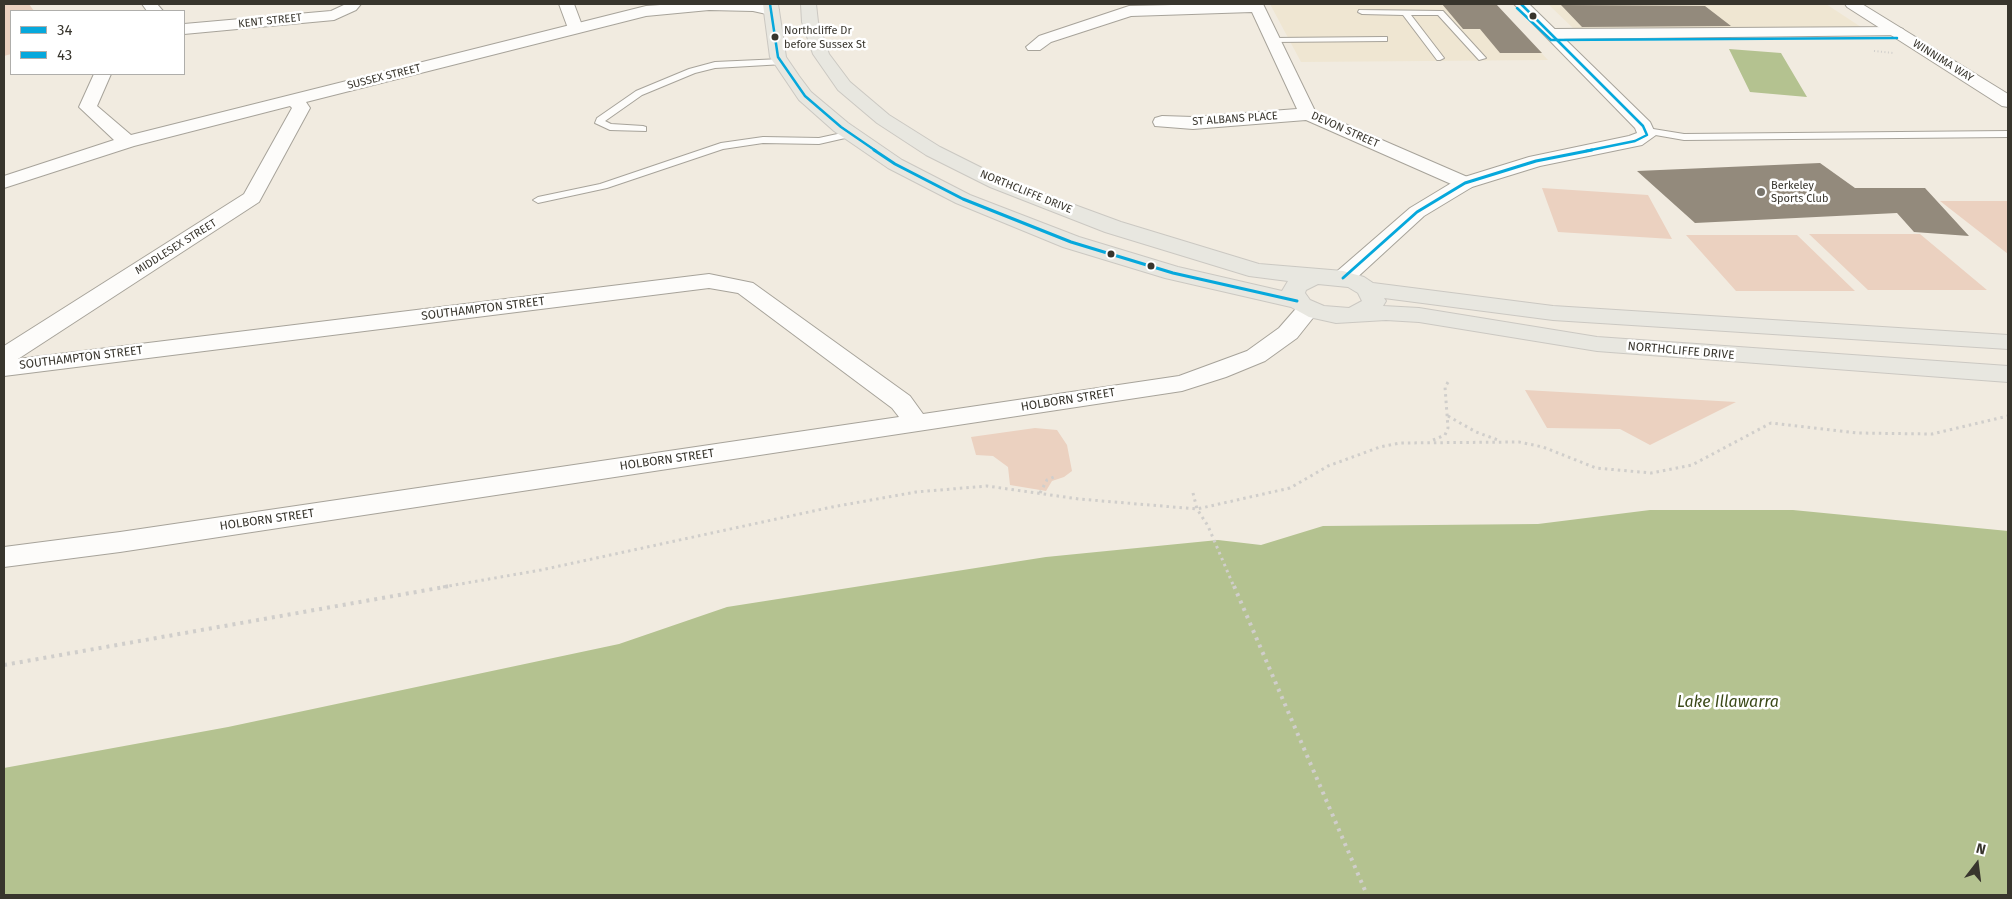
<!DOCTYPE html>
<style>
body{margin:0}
#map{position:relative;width:2012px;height:899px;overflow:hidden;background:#f1ebe0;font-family:"Fira Sans",sans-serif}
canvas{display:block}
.frame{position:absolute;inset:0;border:5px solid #38352d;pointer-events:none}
.legend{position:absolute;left:10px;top:10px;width:175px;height:65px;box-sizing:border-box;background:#fff;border:1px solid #afaeab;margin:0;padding:6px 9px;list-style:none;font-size:15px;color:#38352d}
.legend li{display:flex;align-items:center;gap:10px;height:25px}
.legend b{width:25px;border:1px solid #afaeab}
.north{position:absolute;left:1952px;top:839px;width:50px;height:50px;-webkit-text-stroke:4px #fff;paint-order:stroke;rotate:15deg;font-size:14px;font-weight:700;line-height:20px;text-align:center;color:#38352d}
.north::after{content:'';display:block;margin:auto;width:18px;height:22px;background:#38352d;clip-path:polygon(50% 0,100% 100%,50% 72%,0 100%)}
</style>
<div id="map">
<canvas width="2012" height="899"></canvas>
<div class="frame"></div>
<ul class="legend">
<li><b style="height:6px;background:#06a8dc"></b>34</li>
<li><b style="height:6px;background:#06a8dc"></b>43</li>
</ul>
<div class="north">N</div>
</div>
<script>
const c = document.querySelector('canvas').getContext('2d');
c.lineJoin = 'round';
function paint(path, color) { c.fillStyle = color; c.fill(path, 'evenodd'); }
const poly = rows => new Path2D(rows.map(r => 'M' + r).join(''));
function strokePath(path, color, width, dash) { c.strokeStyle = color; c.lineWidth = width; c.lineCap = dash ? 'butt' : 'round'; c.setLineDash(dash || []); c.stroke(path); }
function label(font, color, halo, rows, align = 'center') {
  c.font = font + ' "Fira Sans",sans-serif'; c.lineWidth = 5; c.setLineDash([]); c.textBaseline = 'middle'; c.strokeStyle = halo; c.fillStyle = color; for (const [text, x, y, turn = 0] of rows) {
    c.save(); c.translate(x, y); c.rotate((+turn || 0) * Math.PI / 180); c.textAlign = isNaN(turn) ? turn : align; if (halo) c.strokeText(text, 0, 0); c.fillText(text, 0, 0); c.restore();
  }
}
const built = poly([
 [1270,4,1495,4,1548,60,1301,62],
 [1548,4,1826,4,1864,29,1575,30]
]);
const green = poly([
 [4,4,29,4,34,11,11,11,11,54,4,56],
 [1542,188,1648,195,1672,239,1558,232],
 [1940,201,2008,201,2008,254],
 [1809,234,1920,234,1987,290,1868,290],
 [1686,235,1797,235,1855,291,1736,291],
 [1525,390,1736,402,1650,445,1620,429,1547,428],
 [1035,428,1057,430,1067,445,1072,471,1064,477,1052,481,1046,491,1010,485,1008,467,993,456,976,455,971,437]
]);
const water = poly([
 [1729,49,1781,53,1807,97,1750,92],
 [1650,510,1793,510,2008,531,2008,895,4,895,4,768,228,727,619,644,727,607,1046,557,1218,540,1261,545,1323,526,1538,524]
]);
const building = poly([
 [1442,4,1496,4,1542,53,1500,53,1480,29,1463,29],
 [1561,5,1705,6,1731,26,1582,27],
 [1820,163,1855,188,1925,188,1969,236,1914,232,1897,213,1695,223,1637,171]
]);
const pathFar2 = poly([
 [1874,51,1893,53]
]);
const pathFar1 = poly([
 [1448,416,1476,432,1498,440],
 [1433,440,1445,435,1448,428,1445,387,1450,379],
 [1040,493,1047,480,1054,477],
 [1193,493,1197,509,1208,526,1234,587],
 [443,587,541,570,832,507,916,492,987,486,1079,499,1197,509,1290,488,1328,466,1380,447,1400,443,1519,442,1543,447,1596,468,1651,473,1692,465,1771,423,1857,433,1932,434,2008,416]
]);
const path = poly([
 [1234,586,1367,895],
 [4,665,450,586]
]);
const service = poly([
 [1359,10,1443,11,1486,58,1479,60,1438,15,1411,15,1444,58,1440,60,1437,60,1403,15,1362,14,1358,12,1359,10],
 [1384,37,1387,37,1387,41,1273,42,1269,40,1273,38,1384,37],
 [781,59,785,62,784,64,715,68,695,73,642,95,605,121,611,124,643,126,646,127,646,131,610,130,595,123,597,118,636,91,689,69,715,62,781,59],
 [1647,128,1684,134,2008,131,2008,137,1684,140,1644,133,1644,129,1647,128],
 [851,131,856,134,854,136,819,144,763,143,723,149,607,188,538,203,533,200,538,197,600,184,721,143,763,137,819,138,851,131]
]);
const minor = poly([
 [142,4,157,4,163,11,147,11,142,4],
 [346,4,361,4,356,10,334,20,184,34,184,24,331,11,346,4],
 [674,4,764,4,776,7,779,10,771,15,753,11,709,10,646,16,306,102,310,108,259,202,18,359,709,274,753,283,910,396,923,414,1179,376,1247,351,1279,328,1300,304,1308,302,1316,304,1320,309,1297,338,1265,361,1226,377,1182,391,120,552,4,567,4,547,120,532,899,417,892,408,738,293,709,288,4,376,4,346,244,194,292,108,290,106,134,146,4,188,4,176,114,140,79,107,94,74,111,74,97,106,131,135,646,6,674,4],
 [1215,4,1263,4,1315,111,1472,179,1475,183,1472,187,1465,189,1458,187,1306,120,1193,129,1155,126,1153,122,1155,118,1162,116,1193,117,1297,109,1252,12,1131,16,1051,42,1040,50,1028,50,1026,47,1039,36,1129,6,1215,4],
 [1897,27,1903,29,1905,32,1903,35,1552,39,1544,34,1552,29,1897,27]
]);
const tertiary = poly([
 [559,4,574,4,583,28,581,31,569,31,559,4],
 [1514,4,1529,4,1650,122,1656,135,1642,145,1540,166,1472,187,1424,216,1351,283,1343,285,1335,283,1332,278,1335,273,1410,208,1458,179,1529,157,1629,136,1637,133,1635,128,1514,4],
 [1845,4,1862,4,2008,94,2008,107,2002,106,1847,7,1845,4]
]);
const primary = poly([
 [763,4,778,4,786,57,799,76,811,92,848,123,902,160,970,195,1079,237,1178,267,1282,291,1288,281,1249,276,1105,232,990,187,926,155,877,123,838,90,813,54,802,22,801,4,816,4,818,22,829,54,850,82,889,115,940,147,1004,179,1121,222,1259,264,1343,271,1364,277,1373,283,1553,306,2008,335,2008,349,1553,320,1384,298,1386,301,1383,306,1419,308,1597,337,2008,366,2008,382,1597,351,1419,322,1386,320,1336,323,1309,317,1291,307,1165,278,1063,247,956,203,888,168,834,131,799,100,770,57,763,4],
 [1318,284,1348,287,1358,293,1362,301,1349,308,1324,306,1310,300,1305,293,1306,290,1318,284]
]);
const bus1Far1 = poly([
 [770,4,778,57,805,96,841,127,876,151],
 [1521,4,1643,126,1647,135,1635,141,1586,151]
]);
const bus1 = poly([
 [874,150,895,164,963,199,1071,242,1173,273,1297,301],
 [1343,278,1417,212,1465,183,1536,161,1592,150]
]);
const bus2 = poly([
 [1517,8,1551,40,1897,38]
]);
const markers = [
 [1533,16,4.5,"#38352d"],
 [775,37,4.5,"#38352d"],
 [1761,192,5,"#79756c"],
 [1111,254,4.5,"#38352d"],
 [1151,266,4.5,"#38352d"]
];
const farStreetnames = [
 ["KENT STREET",270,21,-6],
 ["WINNIMA WAY",1943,61,32],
 ["SUSSEX STREET",384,77,-14],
 ["ST ALBANS PLACE",1235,119,-4],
 ["DEVON STREET",1345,130,24],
 ["NORTHCLIFFE DRIVE",1026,192,22],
 ["MIDDLESEX STREET",176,247,-32]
];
const busNames = [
 ["Northcliffe Dr",784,31],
 ["before Sussex St",784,45]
];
const farPoinames = [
 ["Berkeley",1771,186],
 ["Sports Club",1771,199]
];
const streetNames = [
 ["SOUTHAMPTON STREET",483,309,-7],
 ["NORTHCLIFFE DRIVE",1681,351,5],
 ["SOUTHAMPTON STREET",81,358,-7],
 ["HOLBORN STREET",1068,400,-9],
 ["HOLBORN STREET",667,460,-8],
 ["HOLBORN STREET",267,520,-8]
];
const nearWaternames = [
 ["Lake Illawarra",1728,703]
];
paint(built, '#efe6d2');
paint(green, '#ebd1c0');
paint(water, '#b4c290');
paint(building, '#938a7c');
strokePath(service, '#a7a39a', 2);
strokePath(minor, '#a7a39a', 2);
strokePath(tertiary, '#a7a39a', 2);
strokePath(primary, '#cbc8c2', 2);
strokePath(pathFar2, '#d0cecb', 2, [1, 2.5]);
strokePath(pathFar1, '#d0cecb', 3, [2.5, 4]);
strokePath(path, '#d0cecb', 4, [3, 5]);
paint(service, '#fdfcfa');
paint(minor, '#fdfcfa');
paint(tertiary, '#fdfcfa');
paint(primary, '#e8e7e0');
strokePath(bus1Far1, '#06a8dc', 2.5);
strokePath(bus1, '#06a8dc', 3);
strokePath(bus2, '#06a8dc', 2.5);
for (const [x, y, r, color] of markers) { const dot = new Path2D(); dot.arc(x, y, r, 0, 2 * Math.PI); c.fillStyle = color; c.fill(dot); strokePath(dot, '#fff', 2); }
label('11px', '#38352d', '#fff', farStreetnames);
label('11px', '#38352d', '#fff', busNames, 'left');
label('11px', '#38352d', '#fff', farPoinames, 'left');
label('12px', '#38352d', '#fff', streetNames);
label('italic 16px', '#3b4918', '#fff', nearWaternames);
</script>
